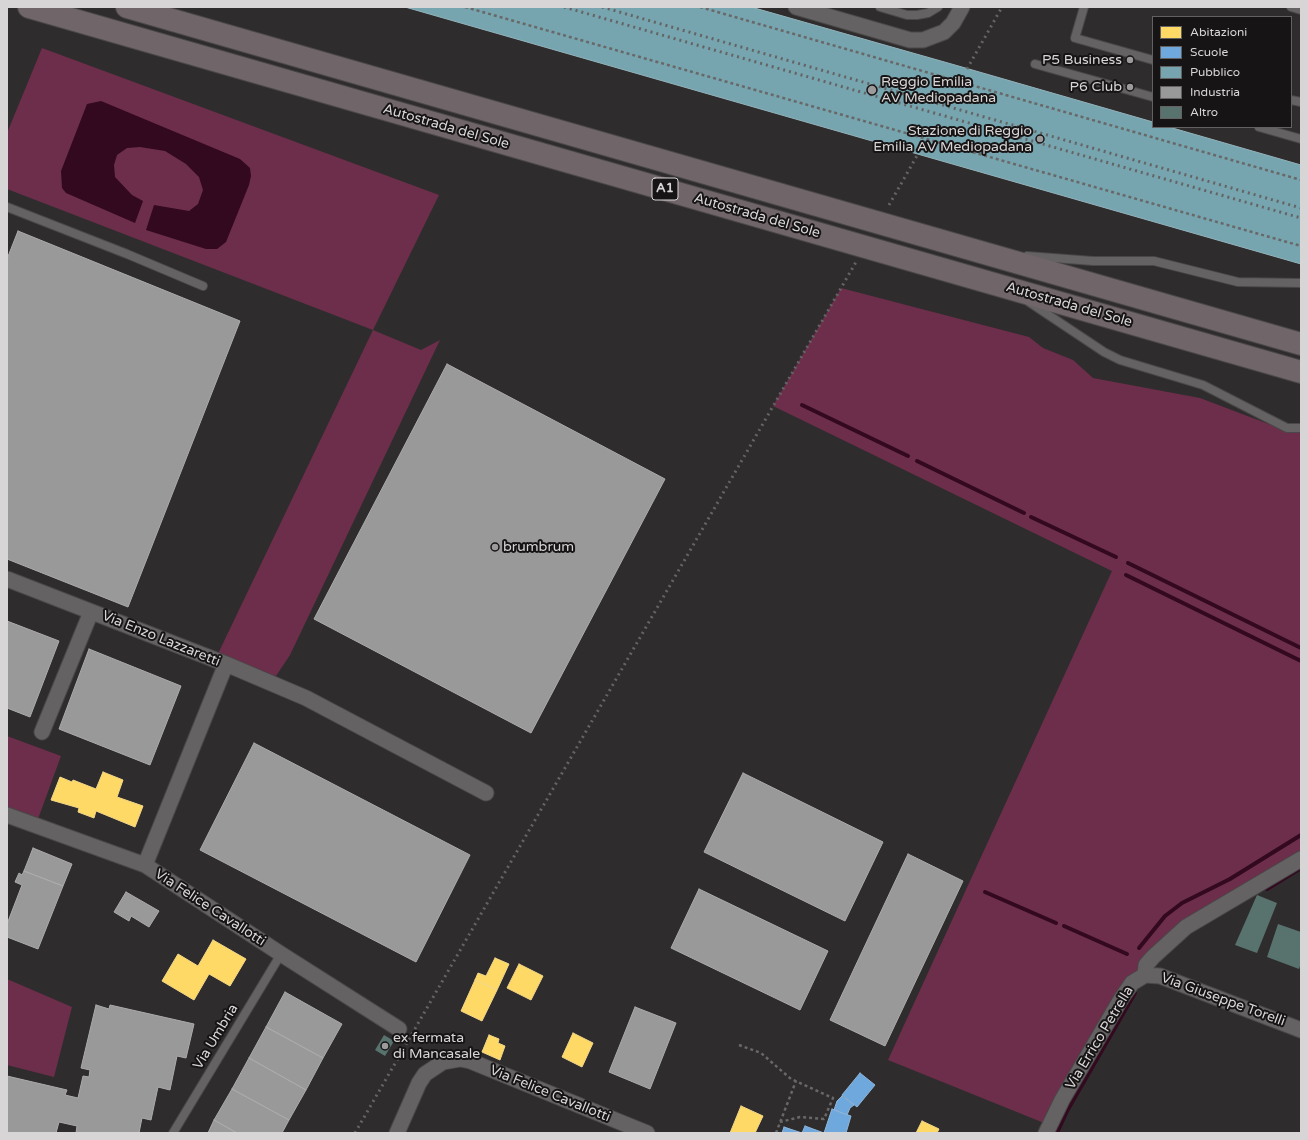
<!DOCTYPE html>
<style>
body{margin:0}
#map{position:relative;width:1308px;height:1140px;overflow:hidden;background:#2f2c2d;font-family:"Varela Round",sans-serif}
canvas{display:block}
.frame{position:absolute;inset:0;border:8px solid #d8d5d6;pointer-events:none}
.legend{position:absolute;left:1152px;top:16px;width:140px;height:112px;box-sizing:border-box;background:#171415;border:1px solid #646162;margin:0;padding:5px 7px;list-style:none;font-size:12px;color:#d8d5d6}
.legend li{display:flex;align-items:center;gap:8px;height:20px}
.legend b{width:20px;border:1px solid #646162}
</style>
<div id="map">
<canvas width="1308" height="1140"></canvas>
<div class="frame"></div>
<ul class="legend">
<li><b style="height:11px;background:#ffd966"></b>Abitazioni</li>
<li><b style="height:11px;background:#6fa8dc"></b>Scuole</li>
<li><b style="height:11px;background:#76a5af"></b>Pubblico</li>
<li><b style="height:11px;background:#999"></b>Industria</li>
<li><b style="height:11px;background:#58726d"></b>Altro</li>
</ul>
</div>
<script>
const c = document.querySelector('canvas').getContext('2d');
c.lineJoin = 'round';
function paint(path, color) { c.fillStyle = color; c.fill(path, 'evenodd'); }
const poly = rows => new Path2D(rows.map(r => 'M' + r).join(''));
function strokePath(path, color, width, dash) { c.strokeStyle = color; c.lineWidth = width; c.lineCap = dash ? 'butt' : 'round'; c.setLineDash(dash || []); c.stroke(path); }
function label(font, color, halo, rows, align = 'center') {
  c.font = font + ' "Varela Round",sans-serif'; c.lineWidth = 4; c.setLineDash([]); c.textBaseline = 'middle'; c.strokeStyle = halo; c.fillStyle = color; for (const [text, x, y, turn = 0] of rows) {
    c.save(); c.translate(x, y); c.rotate((+turn || 0) * Math.PI / 180); c.textAlign = isNaN(turn) ? turn : align; if (halo) c.strokeText(text, 0, 0); c.fillText(text, 0, 0); c.restore();
  }
}
const green = poly([
 [42,48,439,195,373,330,421,350,440,340,290,655,276,676,215,660,373,330,7,189,7,133],
 [841,288,1029,337,1043,348,1073,360,1093,378,1200,398,1287,431,1301,430,1301,859,1160,950,1049,1125,888,1060,1112,571,773,406],
 [7,736,61,756,38,819,7,808],
 [7,979,72,1007,54,1077,7,1065]
]);
const water = poly([
 [101,101,240,159,250,168,251,176,249,185,226,242,217,249,206,249,146,230,154,205,189,211,198,204,203,190,199,177,186,164,165,151,140,147,127,148,117,155,114,165,115,177,132,195,143,201,135,223,66,193,62,188,61,171,87,104]
]);
const homes = poly([
 [103,772,123,780,117,797,143,806,135,827,96,811,94,818,78,812,79,808,51,800,60,777,72,782,73,780,96,789,103,772],
 [213,940,246,959,230,986,209,974,194,1000,162,981,178,954,198,966,213,940],
 [495,958,509,964,497,990,475,980,478,973,486,976,495,958],
 [519,964,543,976,531,1000,507,988,519,964],
 [475,980,497,990,482,1021,461,1011,475,980],
 [573,1033,593,1043,582,1067,562,1057,573,1033],
 [489,1035,499,1039,498,1043,505,1046,500,1060,482,1052,489,1035],
 [741,1106,763,1116,755,1133,730,1133,741,1106],
 [922,1121,939,1129,937,1133,916,1133,922,1121]
]);
const schools = poly([
 [860,1073,875,1085,857,1107,842,1095,860,1073],
 [842,1096,854,1105,850,1108,847,1115,834,1110,837,1101,842,1096],
 [832,1109,851,1116,846,1133,824,1133,832,1109],
 [805,1126,824,1133,802,1133,805,1126],
 [784,1127,802,1133,782,1133,784,1127]
]);
const public = poly([
 [405,7,751,7,955,65,1153,122,1153,127,1169,127,1301,165,1301,264,405,7]
]);
const industry = poly([
 [18,231,240,321,128,607,7,559,7,259,18,231],
 [447,364,665,479,531,733,314,619,447,364],
 [7,621,59,641,30,717,7,708,7,621],
 [89,649,181,686,150,765,59,729,89,649],
 [254,743,470,855,416,962,200,850,254,743],
 [743,773,883,842,845,921,704,852,743,773],
 [33,848,72,864,63,886,24,871,33,848],
 [908,854,963,881,885,1046,830,1020,908,854],
 [24,871,63,886,38,949,7,937,7,924,22,885,15,882,19,873,22,875,24,871],
 [699,889,828,951,800,1010,671,948,699,889],
 [126,892,159,911,149,927,131,916,129,921,114,912,126,892],
 [285,992,342,1024,323,1058,266,1027,285,992],
 [96,1005,109,1009,110,1005,194,1024,186,1058,177,1056,170,1090,158,1087,151,1120,142,1118,139,1133,76,1133,77,1126,59,1122,56,1133,7,1133,7,1076,67,1090,65,1095,78,1098,83,1076,89,1077,90,1070,81,1068,96,1005],
 [635,1007,676,1023,650,1089,609,1072,635,1007],
 [266,1027,323,1058,306,1090,249,1058,266,1027],
 [249,1058,306,1090,289,1120,232,1089,249,1058],
 [232,1089,289,1120,282,1133,237,1133,214,1120,232,1089],
 [214,1120,237,1133,208,1133,214,1120]
]);
const stream = poly([
 [802,405,908,456],
 [917,461,1024,513],
 [1031,517,1116,557],
 [1128,563,1301,648],
 [1126,575,1301,661],
 [1267,889,1301,868],
 [985,892,1056,923],
 [1064,926,1127,954],
 [1139,948,1165,916,1182,903,1230,879,1301,835],
 [1057,1133,1067,1111,1135,993]
]);
const building = poly([
 [1257,895,1277,903,1257,953,1235,945],
 [1278,924,1301,932,1301,963,1299,969,1267,957],
 [384,1035,394,1041,385,1056,375,1050]
]);
const path = poly([
 [465,7,1301,246],
 [700,7,1301,180],
 [739,1045,761,1053,791,1079,833,1098,824,1119,800,1117,780,1122],
 [776,1133,796,1081]
]);
const lane = poly([
 [880,7,907,15,917,15,928,13,938,7],
 [1084,7,1075,38,1153,60],
 [1291,7,1301,10],
 [1035,64,1153,97],
 [1291,100,1301,102],
 [1259,127,1301,139],
 [7,207,127,254,203,286],
 [1027,256,1093,261,1154,261,1238,282,1301,283],
 [1029,302,1104,352,1120,360,1203,385,1287,428,1301,428],
 [173,1133,281,954]
]);
const street = poly([
 [796,7,910,40,923,40,944,32,953,23,962,7],
 [7,579,226,664,145,865],
 [226,664,306,698,486,793],
 [42,732,91,612],
 [7,815,145,865,281,954,399,1029],
 [1145,975,1146,965,1153,957,1186,927,1301,859],
 [397,1133,419,1083,425,1074,443,1062,460,1059,470,1061,647,1133],
 [1046,1133,1062,1100,1121,999,1132,983,1145,975,1160,976,1301,1030]
]);
const highway = poly([
 [29,7,1301,372],
 [127,7,1301,344]
]);
const rail = poly([
 [564,7,1301,218],
 [602,7,1301,208],
 [967,69,1002,7],
 [889,205,918,154],
 [355,1133,856,262]
]);
const markers = [
 [1130,60,4,"#9d9a9b"],
 [1130,87,4,"#9d9a9b"],
 [872,90,5,"#9d9a9b"],
 [1040,139,4,"#9d9a9b"],
 [495,547,4,"#9d9a9b"],
 [385,1046,4,"#9d9a9b"]
];
const shields = [
 [665,189,26]
];
const shieldNames = [
 ["A1",665,189]
];
const poiNames = [
 ["P5 Business",1122,60],
 ["Reggio Emilia",881,82,"left"],
 ["AV Mediopadana",881,98,"left"],
 ["P6 Club",1122,87],
 ["Stazione di Reggio",1032,131],
 ["Emilia AV Mediopadana",1032,147],
 ["brumbrum",503,547,"left"],
 ["ex fermata",393,1038,"left"],
 ["di Mancasale",393,1054,"left"]
];
const streetNames = [
 ["Autostrada del Sole",446,127,16],
 ["Autostrada del Sole",757,216,16],
 ["Autostrada del Sole",1069,305,16],
 ["Via Enzo Lazzaretti",161,639,22],
 ["Via Felice Cavallotti",210,908,33],
 ["Via Giuseppe Torelli",1223,1000,20],
 ["Via Umbria",216,1037,-59],
 ["Via Errico Petrella",1100,1038,-59],
 ["Via Felice Cavallotti",550,1094,22]
];
paint(green, '#6d2e4b');
paint(water, '#32091e');
paint(homes, '#ffd966');
strokePath(homes, '#f3d888', 1);
paint(schools, '#6fa8dc');
strokePath(schools, '#8eb6da', 1);
paint(public, '#76a5af');
strokePath(public, '#93b3bb', 1);
paint(industry, '#999');
strokePath(industry, '#acabab', 1);
strokePath(stream, '#32091e', 4);
paint(building, '#58726d');
strokePath(lane, '#4a4748', 10);
strokePath(street, '#4a4748', 17);
strokePath(highway, '#4a4748', 24);
strokePath(path, '#696868', 2.5, [3, 3]);
strokePath(lane, '#656263', 8);
strokePath(street, '#656263', 15);
strokePath(highway, '#706569', 22);
strokePath(rail, '#656364', 3, [2, 4]);
for (const [x, y, r, color] of markers) { const dot = new Path2D(); dot.arc(x, y, r, 0, 2 * Math.PI); c.fillStyle = color; c.fill(dot); strokePath(dot, '#171415', 1.5); }
for (const [x, y, w] of shields) { const box = new Path2D(); box.roundRect(x - w / 2, y - 11, w, 22, 3); c.fillStyle = '#171415'; c.fill(box); strokePath(box, '#d8d5d6', 1); }
label('bold 13px', '#d8d5d6', null, shieldNames);
label('14px', '#d8d5d6', '#171415', poiNames, 'right');
label('14px', '#d8d5d6', '#171415', streetNames);
</script>
